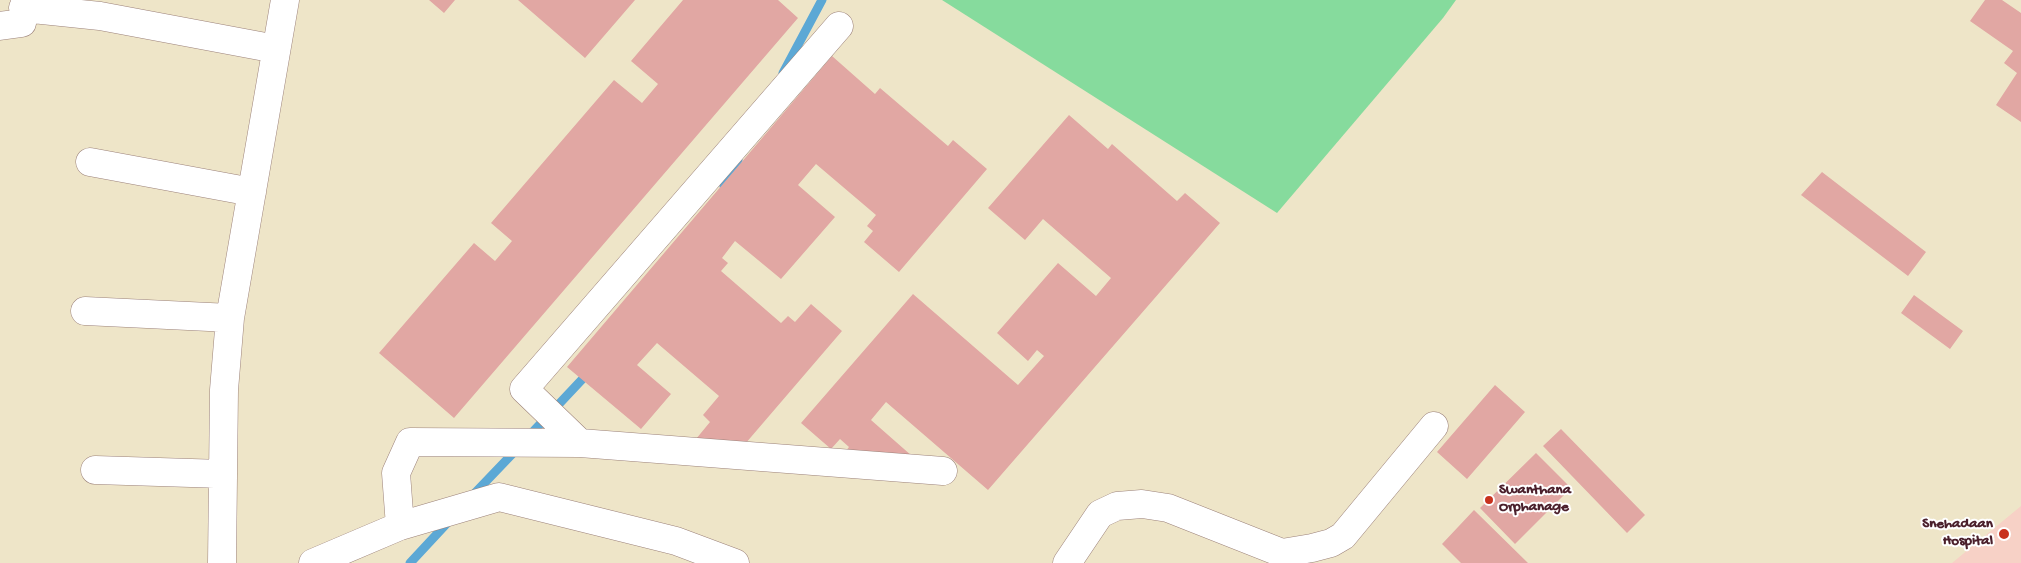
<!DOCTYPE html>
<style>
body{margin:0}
canvas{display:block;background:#eee5c8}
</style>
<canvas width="2021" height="563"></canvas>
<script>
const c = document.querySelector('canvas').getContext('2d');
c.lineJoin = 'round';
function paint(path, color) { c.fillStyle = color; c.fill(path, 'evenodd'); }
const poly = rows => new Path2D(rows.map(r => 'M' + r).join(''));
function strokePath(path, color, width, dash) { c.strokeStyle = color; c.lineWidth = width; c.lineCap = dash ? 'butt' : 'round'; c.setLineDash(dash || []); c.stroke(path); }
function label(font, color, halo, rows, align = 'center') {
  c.font = font + ' "Gochi Hand",sans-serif'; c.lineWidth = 4; c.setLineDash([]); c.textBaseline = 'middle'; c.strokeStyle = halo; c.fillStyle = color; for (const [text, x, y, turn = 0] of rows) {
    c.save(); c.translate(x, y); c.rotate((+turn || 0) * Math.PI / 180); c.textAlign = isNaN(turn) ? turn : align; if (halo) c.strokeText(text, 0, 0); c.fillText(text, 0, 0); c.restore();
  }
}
const built = poly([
 [2021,506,2021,563,1952,563]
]);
const green = poly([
 [942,0,1456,0,1443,18,1277,213]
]);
const stream = poly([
 [783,73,822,0],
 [724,186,738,160],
 [527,438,590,371],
 [472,496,517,449],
 [410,563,450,520]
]);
const building = poly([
 [429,0,455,0,444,13],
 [518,0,635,0,585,58],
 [683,0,778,0,798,18,454,418,379,353,474,243,495,261,512,241,491,223,614,80,642,103,658,84,631,61],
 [1985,0,2002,0,2021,13,2021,122,1996,105,2017,73,2004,63,2013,51,1970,21],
 [832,56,875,94,880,88,948,146,953,140,987,169,899,272,864,242,873,231,867,226,876,215,816,164,798,185,835,217,781,279,735,241,722,258,728,263,721,271,781,323,788,316,795,322,811,304,842,331,727,465,696,439,710,422,703,415,719,396,657,343,637,365,671,394,641,429,567,367],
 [1069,115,1108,149,1112,144,1177,201,1185,193,1220,223,988,490,886,402,871,420,912,456,844,453,849,447,840,439,831,449,801,423,913,294,1018,385,1044,356,1037,350,1028,361,997,333,1058,263,1096,296,1111,278,1043,219,1025,240,988,208],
 [1822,172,1926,252,1908,276,1801,195],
 [1914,295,1963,331,1950,349,1901,313],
 [1495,385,1525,412,1467,479,1437,452],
 [1561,429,1645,515,1627,533,1543,446],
 [1536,453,1571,488,1515,544,1480,508],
 [1474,510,1528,563,1461,563,1442,544]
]);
const minor = poly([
 [23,8,100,16,276,49],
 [0,26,22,23,25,0],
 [90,162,252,192],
 [85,311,230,318],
 [580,443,524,389,839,26],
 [95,470,223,474],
 [400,526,396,473,410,442,580,443,943,471],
 [222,563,224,390,230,318,285,0],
 [313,563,400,526,499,497,676,541,735,563],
 [1067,563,1100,514,1117,506,1142,504,1168,508,1282,553,1312,548,1331,543,1343,536,1434,426]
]);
const markers = [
 [1489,500,5,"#c8321e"],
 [2004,534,6,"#c8321e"]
];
const poiNames = [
 ["Swanthana",1499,491],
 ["Orphanage",1499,508],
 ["Snehadaan",1993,525,"right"],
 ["Hospital",1993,542,"right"]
];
paint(built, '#f7d1c6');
paint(green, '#86db9d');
strokePath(stream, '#5ca8d5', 9);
paint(building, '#e1a7a3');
strokePath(minor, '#9c827a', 29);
strokePath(minor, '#fff', 28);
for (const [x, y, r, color] of markers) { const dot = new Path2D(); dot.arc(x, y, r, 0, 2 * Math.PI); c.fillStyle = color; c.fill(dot); strokePath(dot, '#fff', 2); }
label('bold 15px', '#4a1f2b', '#fff', poiNames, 'left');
</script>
